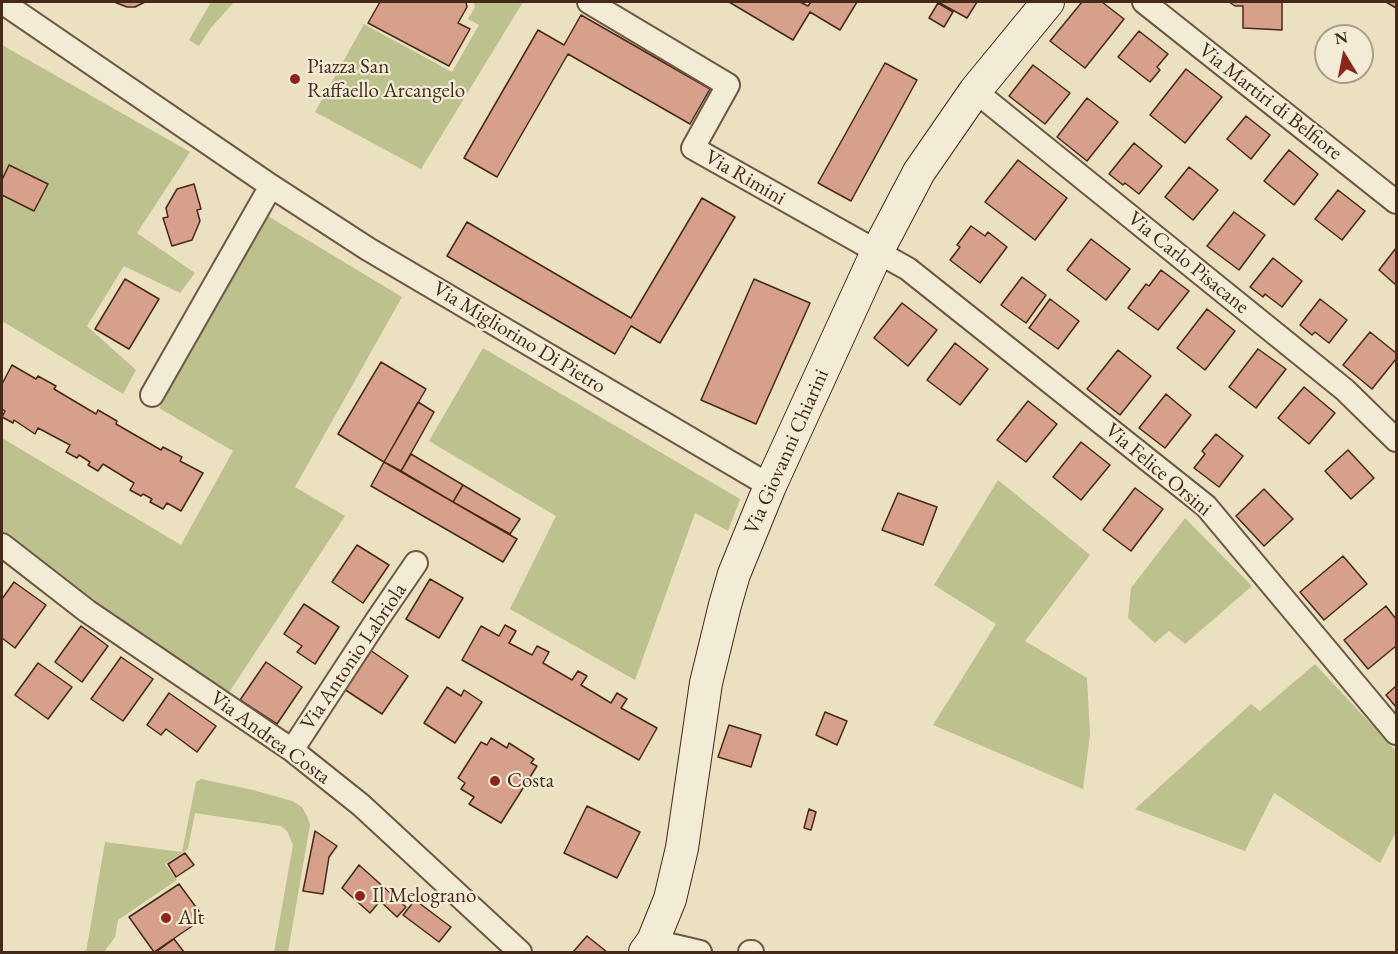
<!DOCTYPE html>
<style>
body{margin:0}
#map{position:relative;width:1398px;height:954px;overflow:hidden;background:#ebe1c0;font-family:"EB Garamond",serif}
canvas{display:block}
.frame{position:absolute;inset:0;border:3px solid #46291a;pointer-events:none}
.north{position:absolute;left:1314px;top:24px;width:60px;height:60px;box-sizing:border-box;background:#f2ecd6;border:2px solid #ad9e8b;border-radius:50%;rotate:350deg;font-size:16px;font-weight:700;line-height:24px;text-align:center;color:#46291a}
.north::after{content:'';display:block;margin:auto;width:21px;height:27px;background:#8f2418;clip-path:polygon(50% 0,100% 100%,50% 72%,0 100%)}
</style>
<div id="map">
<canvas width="1398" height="954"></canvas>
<div class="frame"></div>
<div class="north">N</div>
</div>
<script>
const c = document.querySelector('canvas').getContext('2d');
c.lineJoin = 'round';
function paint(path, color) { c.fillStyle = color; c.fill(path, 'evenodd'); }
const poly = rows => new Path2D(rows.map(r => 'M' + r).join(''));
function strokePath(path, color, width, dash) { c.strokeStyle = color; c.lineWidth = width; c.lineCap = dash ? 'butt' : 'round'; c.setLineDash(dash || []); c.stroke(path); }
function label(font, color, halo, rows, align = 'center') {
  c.font = font + ' "EB Garamond",serif'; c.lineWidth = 4.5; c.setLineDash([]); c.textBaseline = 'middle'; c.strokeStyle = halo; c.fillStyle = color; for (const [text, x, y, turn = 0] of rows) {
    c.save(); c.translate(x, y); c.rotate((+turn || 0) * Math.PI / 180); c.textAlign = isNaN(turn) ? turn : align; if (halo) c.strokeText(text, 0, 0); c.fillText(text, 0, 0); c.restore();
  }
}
const green = poly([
 [211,2,234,2,210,29,199,46,189,40],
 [473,2,523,2,421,169,315,112,364,24,452,72,479,25,468,19,475,7],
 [2,45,190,152,137,233,195,273,180,293,124,266,87,326,136,370,123,394,2,321],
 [266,215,402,297,295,487,345,516,226,697,2,533,2,438,181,545,233,451,159,408],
 [483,348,740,499,728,531,695,513,635,680,510,609,556,516,429,441],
 [998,480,1090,555,1025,641,1087,678,1090,735,1083,789,933,725,996,624,934,585],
 [1185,518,1252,586,1185,644,1169,631,1155,643,1128,618,1131,588],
 [1315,664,1396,751,1396,832,1380,863,1274,793,1245,851,1135,809,1251,704,1260,711],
 [201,779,253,790,292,801,302,807,307,816,310,825,288,952,274,952,293,845,287,831,281,826,195,813,188,849,165,864,177,880,118,920,115,937,104,952,86,952,105,842,182,852,196,782]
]);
const building = poly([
 [114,2,145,2,135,7,127,7,114,2],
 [380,2,466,2,467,7,458,23,470,29,449,66,368,23,380,2],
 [729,2,800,2,808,6,811,2,857,2,840,30,810,12,793,40,729,2],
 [938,2,977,2,967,18,938,2],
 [1082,2,1102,2,1124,19,1085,68,1050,41,1082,2],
 [1229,2,1282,2,1282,30,1243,28,1243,6,1235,6,1229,2],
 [1386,2,1396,2,1396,8,1386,2],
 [938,3,953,12,944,27,929,18,938,3],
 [581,15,710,89,690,124,568,54,497,177,464,158,538,30,564,45,581,15],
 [1139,31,1168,54,1157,67,1160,70,1150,82,1118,57,1139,31],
 [885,63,917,80,851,201,818,183,885,63],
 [1033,65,1070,93,1045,124,1009,96,1033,65],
 [1186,69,1222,97,1185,143,1150,115,1186,69],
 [1087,98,1118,122,1087,161,1057,137,1087,98],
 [1246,116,1270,135,1251,159,1227,139,1246,116],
 [1134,143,1162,166,1139,194,1125,183,1123,185,1109,174,1134,143],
 [1289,150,1318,174,1294,205,1264,181,1289,150],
 [1018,160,1067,198,1035,240,985,202,1018,160],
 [9,165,48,184,34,211,2,195,2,180,9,165],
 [1189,167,1218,190,1193,220,1165,197,1189,167],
 [194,184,201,209,197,210,200,221,192,240,172,246,163,218,168,217,166,208,177,189,194,184],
 [1338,190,1365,211,1342,240,1315,219,1338,190],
 [702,198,735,217,660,343,631,326,615,354,447,256,467,222,631,318,702,198],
 [1234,212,1265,235,1239,270,1207,246,1234,212],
 [971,226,985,236,988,232,1007,247,980,283,950,260,960,247,957,245,971,226],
 [1091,239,1130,269,1106,300,1067,270,1091,239],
 [1396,248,1396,285,1379,270,1396,248],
 [1273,258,1302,281,1282,307,1265,294,1263,297,1250,287,1273,258],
 [1161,270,1189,291,1158,330,1128,308,1146,284,1149,286,1161,270],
 [1022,277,1046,295,1026,323,1001,305,1022,277],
 [125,279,159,299,129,349,95,329,125,279],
 [754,279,810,303,756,424,701,400,754,279],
 [1050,299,1079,321,1058,349,1029,328,1050,299],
 [1320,299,1347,320,1329,343,1315,332,1312,335,1300,325,1320,299],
 [902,303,937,330,908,366,874,338,902,303],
 [1207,309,1235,331,1205,370,1177,348,1207,309],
 [1370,332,1396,353,1396,359,1372,389,1343,365,1370,332],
 [955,343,988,369,960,405,927,380,955,343],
 [1258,349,1286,369,1256,408,1229,387,1258,349],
 [1118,350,1151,376,1120,415,1087,389,1118,350],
 [381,362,426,389,384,462,338,434,381,362],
 [12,365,36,379,38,376,56,386,54,389,96,414,98,410,117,421,116,424,161,450,163,447,182,457,180,461,203,473,181,511,167,503,163,509,150,502,152,499,143,494,141,496,130,490,134,483,103,464,98,471,88,465,90,462,79,455,77,458,66,452,70,445,38,428,35,434,14,420,13,423,2,417,5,411,2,409,2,384,12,365],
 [1304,387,1335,413,1309,444,1278,418,1304,387],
 [1166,394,1191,415,1165,448,1139,428,1166,394],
 [1028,401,1057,424,1026,462,997,440,1028,401],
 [418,402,434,412,401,471,384,462,418,402],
 [1216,434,1243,456,1219,487,1194,468,1205,454,1202,451,1216,434],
 [1081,442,1110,465,1081,500,1053,477,1081,442],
 [1348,450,1374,478,1351,499,1325,471,1348,450],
 [411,454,463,485,453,502,401,471,411,454],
 [384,462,517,539,503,562,371,486,384,462],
 [463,485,520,519,510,534,453,502,463,485],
 [1135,488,1163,509,1131,551,1103,530,1135,488],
 [1264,489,1293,519,1264,546,1236,516,1264,489],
 [898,493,937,507,923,545,882,530,898,493],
 [357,545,389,565,363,603,332,582,357,545],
 [1343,556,1367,584,1324,620,1300,592,1343,556],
 [430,579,463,598,439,638,406,619,430,579],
 [14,582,46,605,15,648,2,638,2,599,14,582],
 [304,604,339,627,315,664,297,652,302,646,284,634,304,604],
 [1386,606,1396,619,1396,646,1368,669,1344,640,1386,606],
 [505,625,516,631,509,643,532,655,537,646,549,652,543,663,572,680,578,671,587,676,581,685,611,703,617,693,627,699,621,708,657,728,639,760,462,660,481,626,499,636,505,625],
 [81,626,108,646,82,682,55,662,81,626],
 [370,650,408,676,382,714,344,689,370,650],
 [121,657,153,679,123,721,91,699,121,657],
 [266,662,302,687,277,724,240,700,266,662],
 [38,663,72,687,48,719,15,695,38,663],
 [1396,686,1396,707,1386,695,1396,686],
 [447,687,461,696,464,690,482,702,455,743,424,723,447,687],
 [169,693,216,726,197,752,166,729,161,735,147,725,169,693],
 [825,712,847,721,837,745,816,735,825,712],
 [729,725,761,735,751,767,718,757,729,725],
 [491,738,507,748,509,743,534,759,531,763,537,766,501,823,469,804,474,797,461,789,465,783,458,778,481,742,487,745,491,738],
 [587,806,640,832,617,878,564,853,587,806],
 [809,809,816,812,811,830,804,828,809,809],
 [315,831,337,846,329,857,323,894,303,891,315,831],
 [185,853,194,865,176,877,168,864,185,853],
 [359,865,406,907,397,917,380,901,370,913,342,888,359,865],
 [179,884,204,918,154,952,129,917,179,884],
 [415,900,451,927,439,942,403,915,415,900],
 [587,936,607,952,573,952,587,936],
 [174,939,184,952,156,952,174,939]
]);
const minor = poly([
 [2,2,271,186,368,249,770,486],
 [589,2,728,85,693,148,908,269,1206,506,1396,733],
 [1144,2,1396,202],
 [975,91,1345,390,1396,440],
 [152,395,271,186],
 [2,545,87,611,292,750,361,805,520,952],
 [292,750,377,620,416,563],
 [653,941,700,952],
 [750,952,752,952]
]);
const secondary = poly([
 [645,952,653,941,670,899,682,848,706,683,725,605,734,574,770,486,877,252,919,172,975,91,1048,2]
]);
const markers = [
 [295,79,6,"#8f2418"],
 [495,781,6,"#8f2418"],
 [360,896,6,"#8f2418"],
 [166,918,6,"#8f2418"]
];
const poiNames = [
 ["Piazza San",307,67],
 ["Raffaello Arcangelo",307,91],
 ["Costa",507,781],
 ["Il Melograno",372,896],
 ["Alt",178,918]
];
const streetNames = [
 ["Via Martiri di Belfiore",1270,102,38],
 ["Via Rimini",745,178,30],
 ["Via Carlo Pisacane",1188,263,39],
 ["Via Migliorino Di Pietro",519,338,31],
 ["Via Giovanni Chiarini",787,452,-66],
 ["Via Felice Orsini",1158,470,40],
 ["Via Antonio Labriola",354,657,-56],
 ["Via Andrea Costa",270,738,36]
];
paint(green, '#bcc18e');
paint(building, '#d7a08b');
strokePath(building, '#46291a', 1.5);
strokePath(minor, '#6f5744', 26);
strokePath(secondary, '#46291a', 34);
strokePath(minor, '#f2ecd6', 22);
strokePath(secondary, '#f2ecd6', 32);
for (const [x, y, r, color] of markers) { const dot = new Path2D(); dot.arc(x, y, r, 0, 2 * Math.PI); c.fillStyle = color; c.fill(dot); strokePath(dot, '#f2ecd6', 2); }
label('21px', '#46291a', '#f2ecd6', poiNames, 'left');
label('21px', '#46291a', '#f2ecd6', streetNames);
</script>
